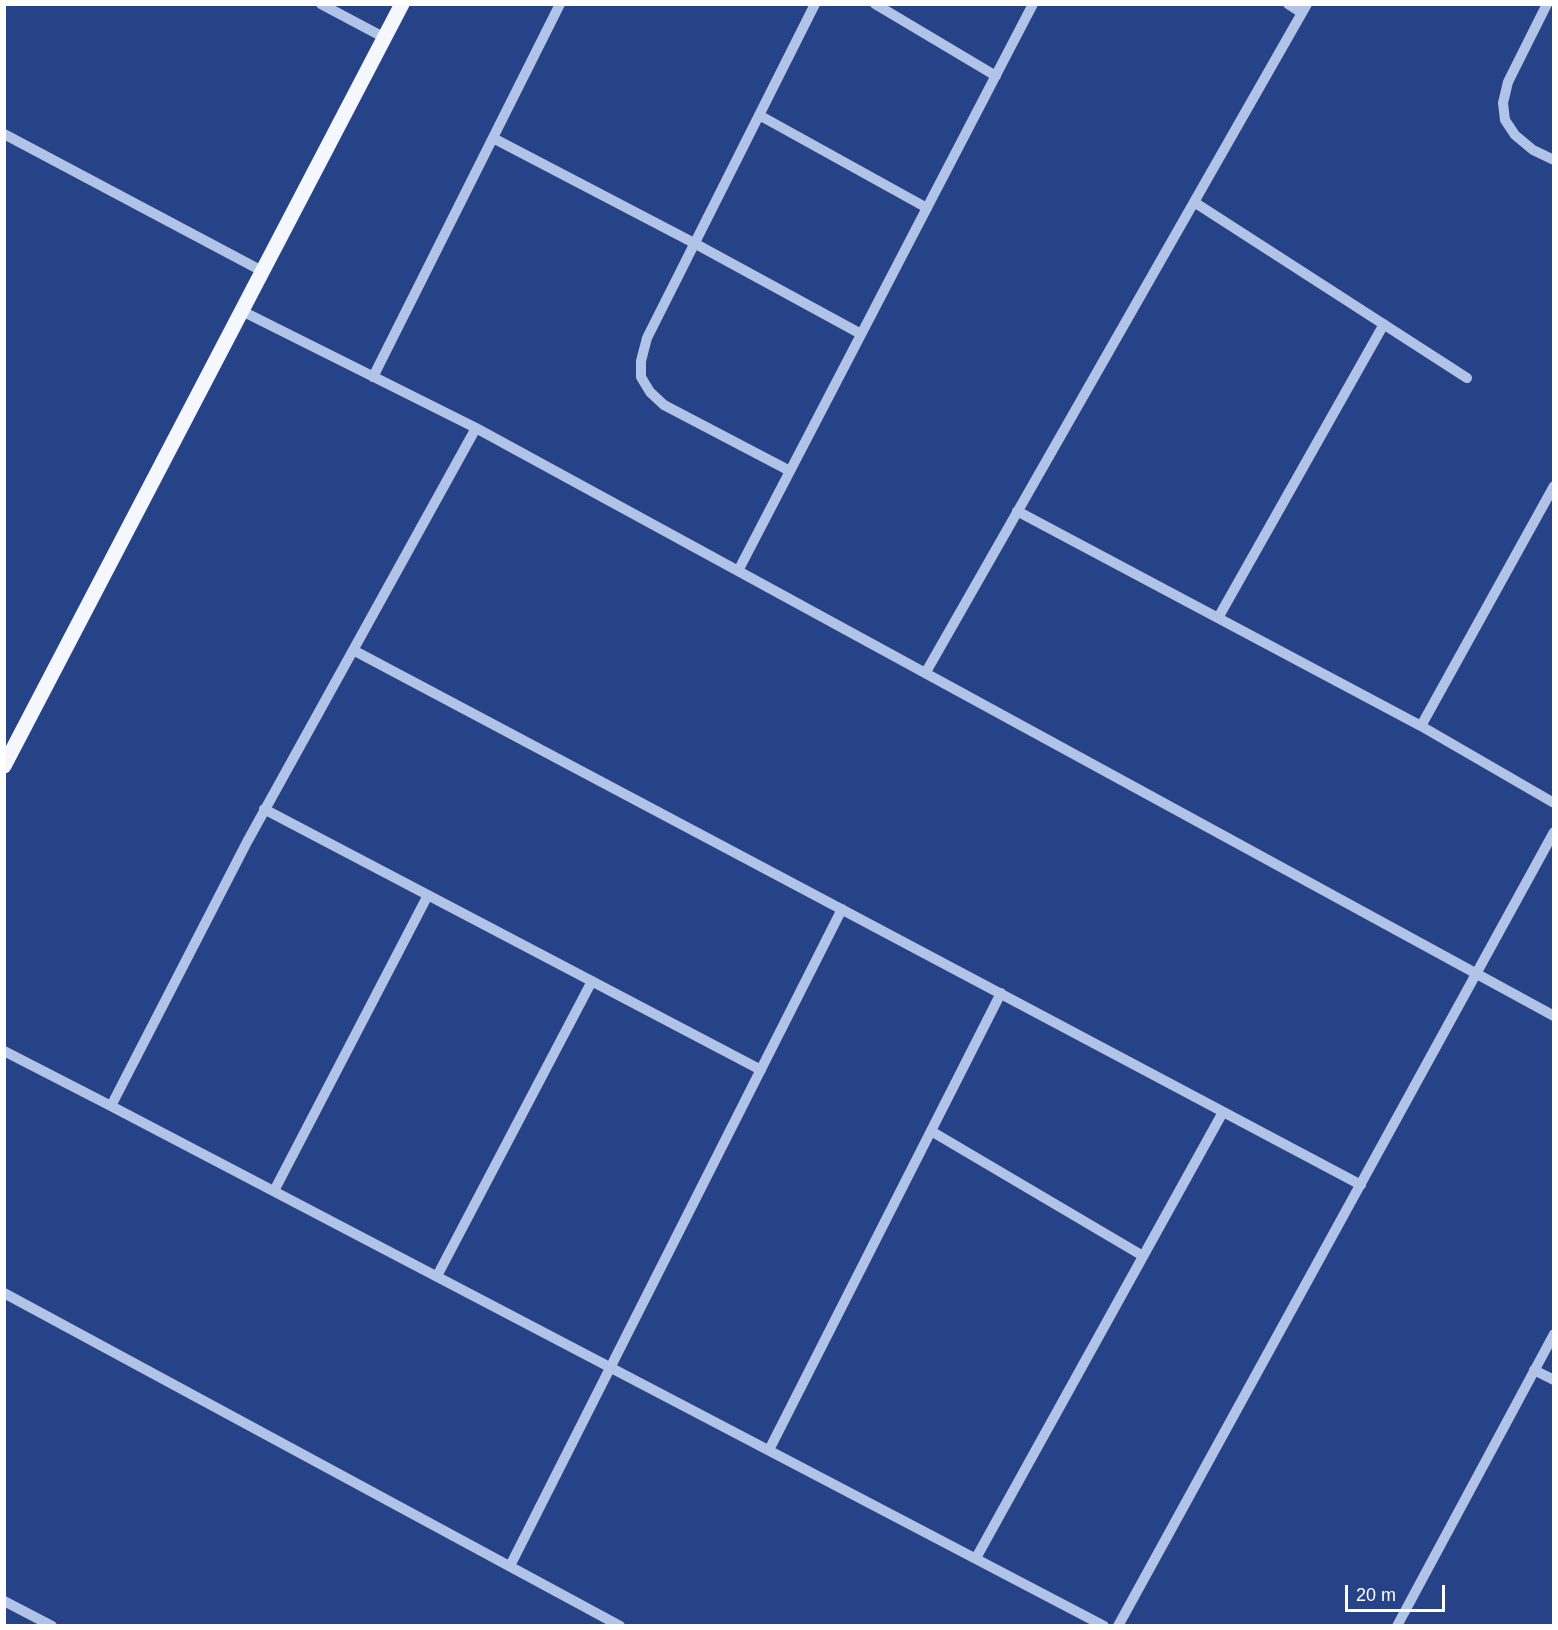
<!DOCTYPE html>
<style>
body{margin:0}
#map{position:relative;width:1558px;height:1630px;overflow:hidden;background:#264387;font-family:Arial,sans-serif}
canvas{display:block}
.frame{position:absolute;inset:0;border:6px solid #fff;pointer-events:none}
.scale{position:absolute;left:1345px;top:1585px;width:100px;height:27px;box-sizing:border-box;border:3px solid #fff;border-top:0;padding-left:8px;font-size:18px;line-height:21px;white-space:nowrap;color:#fff;-webkit-text-stroke:4px #264387;paint-order:stroke}
</style>
<div id="map">
<canvas width="1558" height="1630"></canvas>
<div class="frame"></div>
<div class="scale">20 m</div>
</div>
<script>
const c = document.querySelector('canvas').getContext('2d');
c.lineJoin = 'round';
const poly = rows => new Path2D(rows.map(r => 'M' + r).join(''));
function strokePath(path, color, width, dash) { c.strokeStyle = color; c.lineWidth = width; c.lineCap = dash ? 'butt' : 'round'; c.setLineDash(dash || []); c.stroke(path); }
const minor = poly([
 [321,4,385,38],
 [875,4,996,76],
 [1288,4,1302,13],
 [1547,4,1508,82,1503,103,1505,120,1515,135,1533,150,1554,160],
 [759,115,927,208],
 [4,134,262,271],
 [493,138,694,243,861,334],
 [1194,202,1467,378],
 [242,311,476,428],
 [373,377,560,4],
 [790,471,664,405,650,392,641,377,641,361,647,338,815,4],
 [1017,511,1421,726,1554,803],
 [738,571,1033,4],
 [1218,618,1384,324],
 [353,650,1361,1185],
 [926,672,1307,4],
 [1421,726,1554,486],
 [264,809,761,1070],
 [4,1051,111,1106,247,842,476,428,1554,1016],
 [111,1106,1104,1626],
 [931,1131,1143,1256],
 [274,1191,428,895],
 [437,1276,592,981],
 [4,1293,620,1626],
 [1534,1370,1554,1380],
 [769,1450,1001,993],
 [976,1558,1223,1112],
 [510,1566,842,909],
 [4,1601,52,1626],
 [1118,1626,1554,832],
 [1397,1626,1554,1334]
]);
const major = poly([
 [4,766,402,4]
]);
strokePath(minor, '#b2c3e8', 10);
strokePath(major, '#f4f7fe', 15);
</script>
